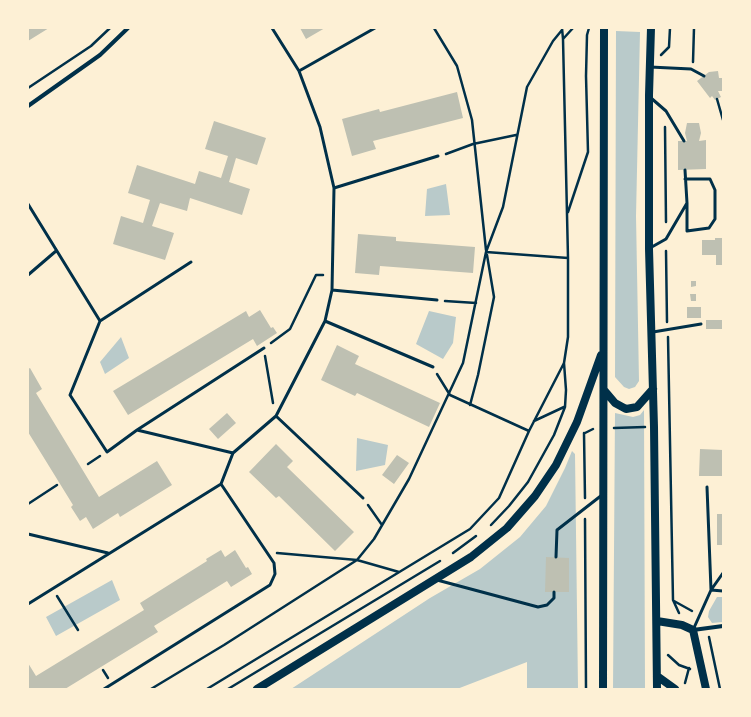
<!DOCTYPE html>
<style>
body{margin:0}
#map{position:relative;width:751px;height:717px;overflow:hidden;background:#fdf0d5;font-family:"Work Sans",sans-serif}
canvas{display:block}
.frame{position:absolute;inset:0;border:29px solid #fdf0d5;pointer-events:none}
</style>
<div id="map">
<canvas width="751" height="717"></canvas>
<div class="frame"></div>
</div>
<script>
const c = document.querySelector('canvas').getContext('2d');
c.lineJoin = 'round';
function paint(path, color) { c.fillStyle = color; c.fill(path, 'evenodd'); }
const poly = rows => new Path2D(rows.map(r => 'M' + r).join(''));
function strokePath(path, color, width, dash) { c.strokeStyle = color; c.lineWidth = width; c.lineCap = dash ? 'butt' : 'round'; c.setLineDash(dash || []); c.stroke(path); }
const green = poly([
 [616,31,640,32,636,216,639,381,635,387,629,389,624,387,615,377],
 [446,184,450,215,425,216,427,189],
 [429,311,456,317,453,343,443,359,416,344],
 [121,337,129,358,105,374,100,362],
 [644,410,645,689,613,689,615,413,633,417,640,415],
 [357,438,388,445,385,465,356,471],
 [572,451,575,454,578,689,527,689,527,662,457,689,291,689,430,598,480,569,520,537,546,506,565,468],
 [112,580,120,600,56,636,46,617],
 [717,597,723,597,723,622,712,623,708,617,709,611]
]);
const building = poly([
 [28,28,49,28,28,41],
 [300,28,325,28,306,39],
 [718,71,719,78,723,78,723,91,718,91,721,97,715,100,712,96,710,98,697,81,709,72],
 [457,92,463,118,373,141,376,149,352,156,342,119,379,109,380,112],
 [214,121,266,138,257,165,236,158,229,182,250,189,242,215,190,198,187,211,160,203,152,226,174,233,165,260,113,244,121,216,143,223,150,200,128,193,137,165,195,184,199,171,221,178,228,156,205,149],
 [687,123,699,123,701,133,699,141,706,140,706,169,678,170,678,141,687,141,685,133],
 [358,234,396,237,396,241,475,247,473,273,380,266,379,275,355,273],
 [715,238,723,238,723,265,716,265,716,255,702,255,702,240,715,240],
 [691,281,696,281,696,286,691,287],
 [690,294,696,294,696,301,691,301],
 [687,307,701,307,701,318,687,318],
 [260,310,271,328,273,327,277,333,257,346,253,339,128,415,113,391,246,311,249,317],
 [706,320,723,320,723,329,706,329],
 [337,345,359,356,355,364,440,403,429,427,357,393,355,396,321,380],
 [30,368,42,389,36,393,99,497,157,461,172,485,120,517,118,513,93,529,86,517,80,521,71,507,73,505,28,432,28,369],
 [227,413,236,423,218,439,209,429],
 [276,444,293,461,287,467,354,532,335,551,279,496,276,498,249,472],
 [700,449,723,450,723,476,699,476],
 [397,455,409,463,394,484,382,475],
 [717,514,723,514,723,545,717,545],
 [221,550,225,557,235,550,246,568,248,567,252,574,231,587,227,581,154,626,158,632,65,689,28,689,28,663,36,676,144,610,140,603,207,561,206,559],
 [546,557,569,558,569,592,545,592]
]);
const path = poly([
 [434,28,457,66,472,120,486,250],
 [562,28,563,39],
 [661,55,669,47,670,28],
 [693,62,694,28],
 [28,88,91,46,110,28],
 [717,99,723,120],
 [665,127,666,222],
 [446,154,473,144,516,135],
 [568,212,588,152,586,76,587,35,589,28],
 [666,251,667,322],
 [486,252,568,258],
 [445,301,476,303],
 [668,337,673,600,679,613],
 [271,343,290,329,316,275,323,275],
 [265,356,273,403],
 [437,374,450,395,529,431],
 [470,405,478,375,494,297,487,255],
 [534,421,564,407],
 [614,428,645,427],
 [584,433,585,498],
 [585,433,593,429],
 [88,464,100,456],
 [28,504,57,485],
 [368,505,382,525],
 [585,519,586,689],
 [491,525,509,506,528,482,554,435,565,407,566,390,564,363,568,337,568,258,563,39,573,28],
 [277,553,357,560,399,572],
 [453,553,476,536],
 [57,596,78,630],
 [674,601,692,611],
 [709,637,720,689],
 [668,655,679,665,690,669],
 [103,670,108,678],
 [685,683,689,668],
 [151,689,224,645,357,560,374,539,409,479,463,363,486,252,503,207,527,87,553,41,562,30],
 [207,689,470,529,499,498,529,431,564,363],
 [228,689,440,561]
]);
const service = poly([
 [650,67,691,69,704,76],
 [299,71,375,28],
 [651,98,666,111,684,141],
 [685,179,710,179,715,190,715,219,709,228,687,231,687,203],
 [334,188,438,156],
 [28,204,100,321,70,395,107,452,137,430,233,453],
 [650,248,666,239,687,203,685,170],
 [28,275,56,251],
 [332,290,437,300],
 [100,321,191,262],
 [325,321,433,367],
 [653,332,701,324],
 [276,416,363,498],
 [137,430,264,348],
 [707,487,711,590,723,591],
 [28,534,108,553],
 [556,557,557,530,602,495],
 [437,580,538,607,547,605,554,598,554,592],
 [28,604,221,484,233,453,276,416,325,321,332,290,334,188,320,127,299,71,272,28],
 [693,630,711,590,723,573],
 [104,689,270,585,275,574,274,563,221,484]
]);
const minor = poly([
 [28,106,100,55,128,28],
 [693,630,723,626]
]);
const secondary = poly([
 [651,28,649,95,649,249,654,427,657,689],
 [604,390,615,403,626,409,637,407,653,389],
 [657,621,682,625,693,630,706,689],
 [657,676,675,689],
 [257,689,471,557,507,528,535,496,556,465,577,422,601,355],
 [603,689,604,28]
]);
paint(green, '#b9caca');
paint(building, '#bec0b2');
strokePath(path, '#003049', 2.5);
strokePath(service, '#003049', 3);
strokePath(minor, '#003049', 4);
strokePath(secondary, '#003049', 8);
</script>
